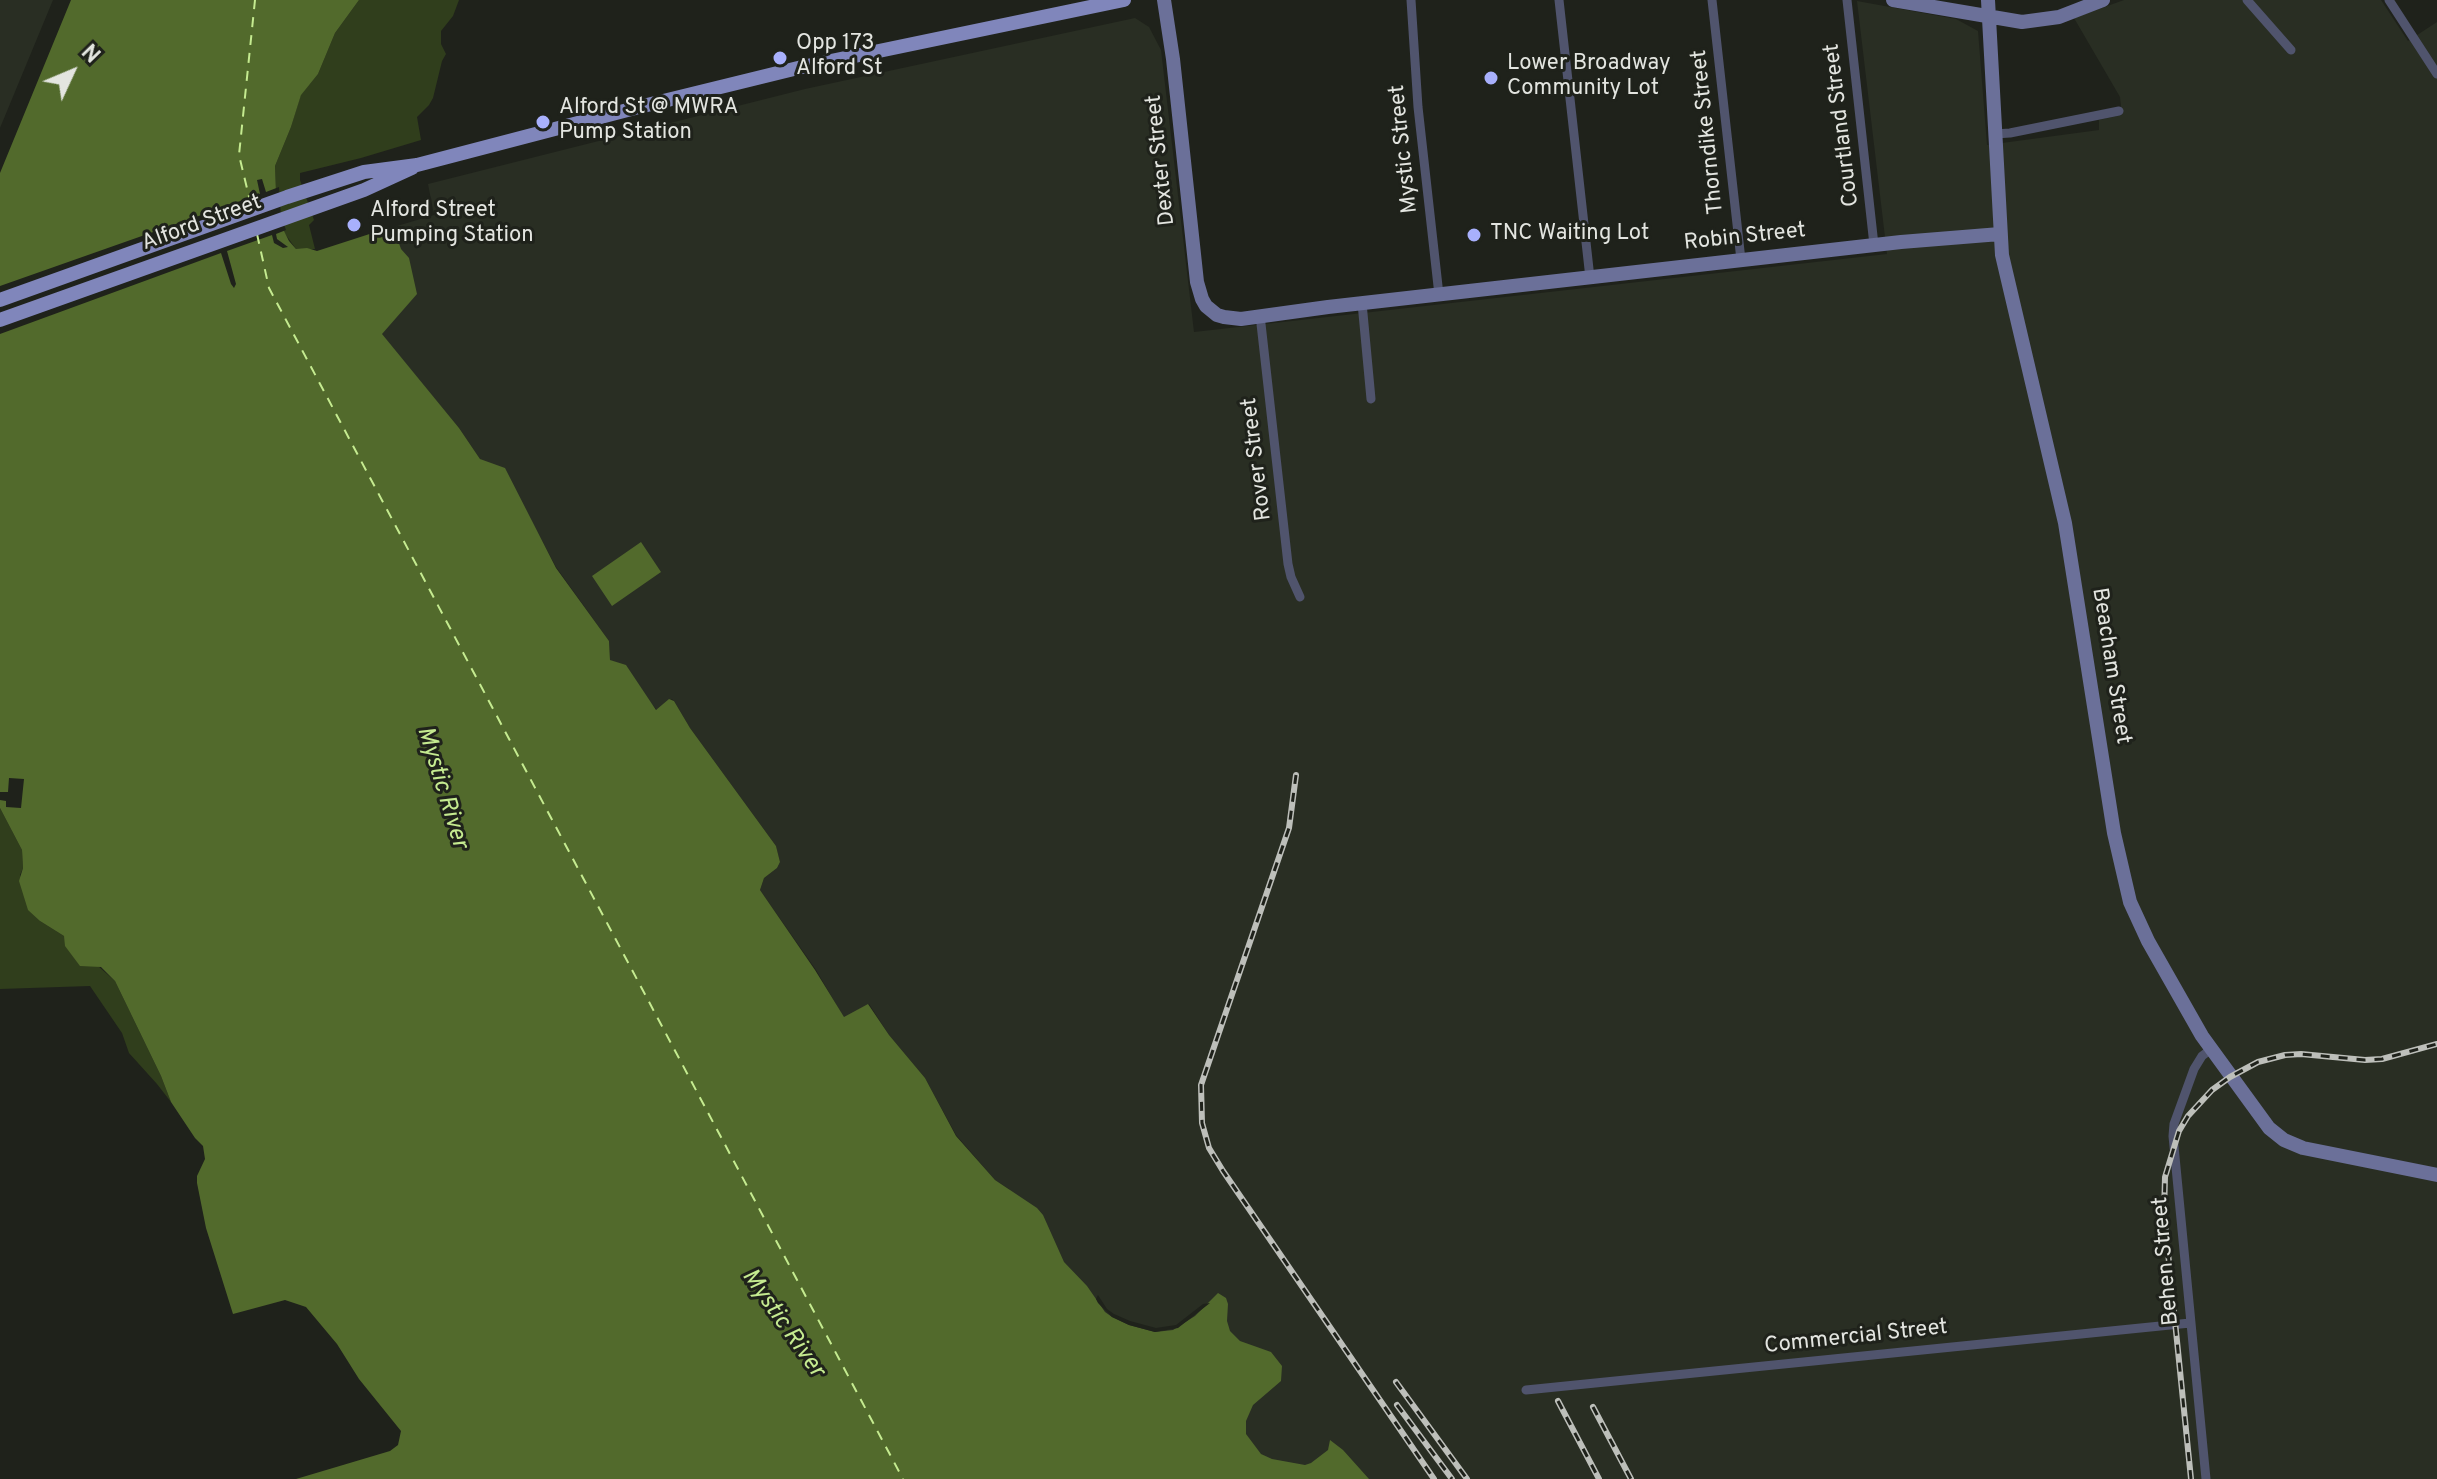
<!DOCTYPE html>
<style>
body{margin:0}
#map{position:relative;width:2437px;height:1479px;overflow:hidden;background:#1f221b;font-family:Overpass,sans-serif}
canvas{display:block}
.north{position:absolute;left:32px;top:32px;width:80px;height:80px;-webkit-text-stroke:6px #1f221b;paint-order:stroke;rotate:46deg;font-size:22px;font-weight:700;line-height:32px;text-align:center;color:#e3e5e0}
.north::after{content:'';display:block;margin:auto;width:28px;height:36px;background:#e3e5e0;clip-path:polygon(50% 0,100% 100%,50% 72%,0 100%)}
</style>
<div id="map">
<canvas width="2437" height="1479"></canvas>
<div class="north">N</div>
</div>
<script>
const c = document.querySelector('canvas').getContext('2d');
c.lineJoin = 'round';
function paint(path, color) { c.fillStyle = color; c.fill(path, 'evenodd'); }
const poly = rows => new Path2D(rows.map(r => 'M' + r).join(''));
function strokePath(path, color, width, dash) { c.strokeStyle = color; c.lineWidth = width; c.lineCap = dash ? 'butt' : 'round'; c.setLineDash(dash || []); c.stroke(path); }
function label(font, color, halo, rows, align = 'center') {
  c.font = font + ' Overpass,sans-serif'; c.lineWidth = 6; c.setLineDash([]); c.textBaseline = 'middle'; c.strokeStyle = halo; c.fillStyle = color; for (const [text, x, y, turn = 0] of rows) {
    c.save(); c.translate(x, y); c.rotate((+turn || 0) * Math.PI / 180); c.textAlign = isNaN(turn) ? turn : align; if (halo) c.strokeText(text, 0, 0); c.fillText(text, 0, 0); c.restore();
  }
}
const built = poly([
 [0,0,53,0,0,128],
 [2124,0,2381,0,2408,41,2437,22,2437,1479,1147,1479,1009,1189,995,1180,956,1135,925,1078,889,1035,869,1004,844,1018,816,970,760,890,764,878,777,868,780,862,776,846,690,728,674,701,672,699,657,710,610,660,609,641,556,567,526,511,480,459,459,428,381,334,370,234,434,215,428,184,805,89,1135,18,1149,27,1161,50,1194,332,1887,254,1857,1,1956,19,1978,31,1987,145,2099,130,2099,120,2122,115,2120,97,2074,18]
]);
const green = poly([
 [359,0,459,0,453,16,441,31,441,44,446,54,442,61,433,98,429,105,417,117,421,140,361,158,300,173,300,180,314,220,309,225,315,249,296,249,283,231,277,217,275,166,291,127,301,94,318,74,335,33],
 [0,808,22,850,23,868,20,875,40,921,64,936,115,981,161,1076,171,1102,157,1084,129,1053,122,1033,90,986,0,989]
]);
const water = poly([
 [71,0,359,0,335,33,318,74,301,95,291,127,275,166,277,217,289,241,296,249,307,248,317,251,385,229,390,228,395,232,401,249,409,258,417,294,382,334,459,428,480,459,505,468,556,568,609,641,610,660,626,665,656,710,669,699,674,701,690,728,776,846,780,862,777,868,764,878,760,890,815,970,844,1017,868,1004,889,1035,925,1078,956,1136,995,1180,1037,1208,1043,1215,1064,1262,1087,1286,1105,1312,1112,1317,1129,1325,1155,1332,1173,1330,1195,1316,1218,1293,1226,1298,1228,1304,1227,1321,1230,1331,1240,1341,1271,1352,1282,1366,1281,1381,1253,1405,1246,1421,1246,1434,1261,1454,1272,1459,1305,1465,1311,1463,1328,1450,1330,1440,1343,1450,1369,1479,296,1479,390,1451,398,1445,401,1431,359,1379,337,1344,306,1307,285,1300,233,1314,206,1228,197,1183,197,1176,205,1159,203,1146,195,1138,171,1102,161,1076,115,981,101,967,80,966,65,946,64,936,40,921,28,910,19,881,23,868,22,850,0,808,0,173],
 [641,542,661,572,612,606,592,576]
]);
const pier = poly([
 [262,179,266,192,279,187,281,216,286,230,276,234,277,239,288,247,283,248,274,243,272,235,227,251,236,284,234,288,231,284,221,253,0,334,0,286,210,212,214,208,215,210,260,194,257,180],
 [9,778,24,779,21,808,6,807,6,801,0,800,0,792,8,792],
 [1098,1295,1107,1309,1114,1314,1130,1321,1156,1328,1176,1325,1203,1304,1210,1303,1178,1328,1155,1332,1129,1325,1112,1317,1098,1303,1096,1299]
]);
const ferry = poly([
 [251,205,239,155,255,0],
 [257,234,269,288,903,1479]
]);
const street = poly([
 [1411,0,1418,107,1439,295],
 [1559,0,1590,278],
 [1712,0,1741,260],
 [1847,0,1874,245],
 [2247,0,2291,50],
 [2389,0,2437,74],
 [1995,134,2010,133,2119,111],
 [1362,303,1371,399],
 [1260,315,1288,564,1291,577,1300,597],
 [1526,1390,2190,1323],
 [2206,1479,2173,1136,2174,1124,2194,1069,2202,1056,2210,1050]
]);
const secondary = poly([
 [1164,0,1173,59,1197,282,1202,299,1206,306,1217,315,1224,317,1241,319,1328,307,1901,242,2000,234],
 [1893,0,2022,22,2059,17,2103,0],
 [1988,0,2002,255,2065,523,2114,833,2130,902,2148,941,2202,1036,2269,1128,2284,1140,2303,1148,2437,1175]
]);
const primary = poly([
 [0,300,287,197,364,172,417,165,639,107,802,67,1124,0],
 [0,320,364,190,412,168]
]);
const rail = poly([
 [1296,775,1289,828,1201,1085,1202,1123,1209,1148,1223,1171,1434,1479],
 [1396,1382,1467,1479],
 [1558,1401,1599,1479],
 [1397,1405,1452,1479],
 [1593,1407,1631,1479],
 [2191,1479,2164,1213,2165,1177,2179,1131,2188,1116,2212,1090,2230,1077,2258,1062,2285,1055,2301,1054,2365,1060,2382,1059,2437,1044]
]);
const markers = [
 [780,58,8,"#a8b0fc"],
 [1491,78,8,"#a8b0fc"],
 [543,122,8,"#a8b0fc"],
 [354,225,8,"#a8b0fc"],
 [1474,235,8,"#a8b0fc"]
];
const poiNames = [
 ["Opp 173",796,45],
 ["Alford St",796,70],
 ["Lower Broadway",1507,65],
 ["Community Lot",1507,90],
 ["Alford St @ MWRA",559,109],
 ["Pump Station",559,134],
 ["Alford Street",370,212],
 ["Pumping Station",370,237],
 ["TNC Waiting Lot",1490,235]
];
const streetNames = [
 ["Courtland Street",1843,125,-97],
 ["Thorndike Street",1709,132,-96],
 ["Mystic Street",1405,149,-96],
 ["Dexter Street",1162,160,-96],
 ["Alford Street",202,224,-20],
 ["Robin Street",1745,238,-6],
 ["Rover Street",1258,459,-97],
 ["Beacham Street",2110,666,81],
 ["Behen Street",2167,1261,-95],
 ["Commercial Street",1856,1338,-6]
];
const waterNames = [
 ["Mystic River",441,788,73],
 ["Mystic River",782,1324,55]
];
paint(built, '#292e23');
paint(green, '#303e1c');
paint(water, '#526a2c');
paint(pier, '#1f221b');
strokePath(ferry, '#c5eb90', 2, [10, 8]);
strokePath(street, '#50546d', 9);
strokePath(secondary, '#6b7099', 14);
strokePath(primary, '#8086bb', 14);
strokePath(rail, '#bdbfba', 6);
strokePath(rail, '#1f221b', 3, [9]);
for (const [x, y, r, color] of markers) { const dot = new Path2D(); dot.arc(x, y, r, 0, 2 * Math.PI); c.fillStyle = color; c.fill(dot); strokePath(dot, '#1f221b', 3); }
label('22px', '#e3e5e0', '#1f221b', poiNames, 'left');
label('22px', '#e3e5e0', '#1f221b', streetNames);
label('italic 24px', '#c5eb90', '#1f221b', waterNames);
</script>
